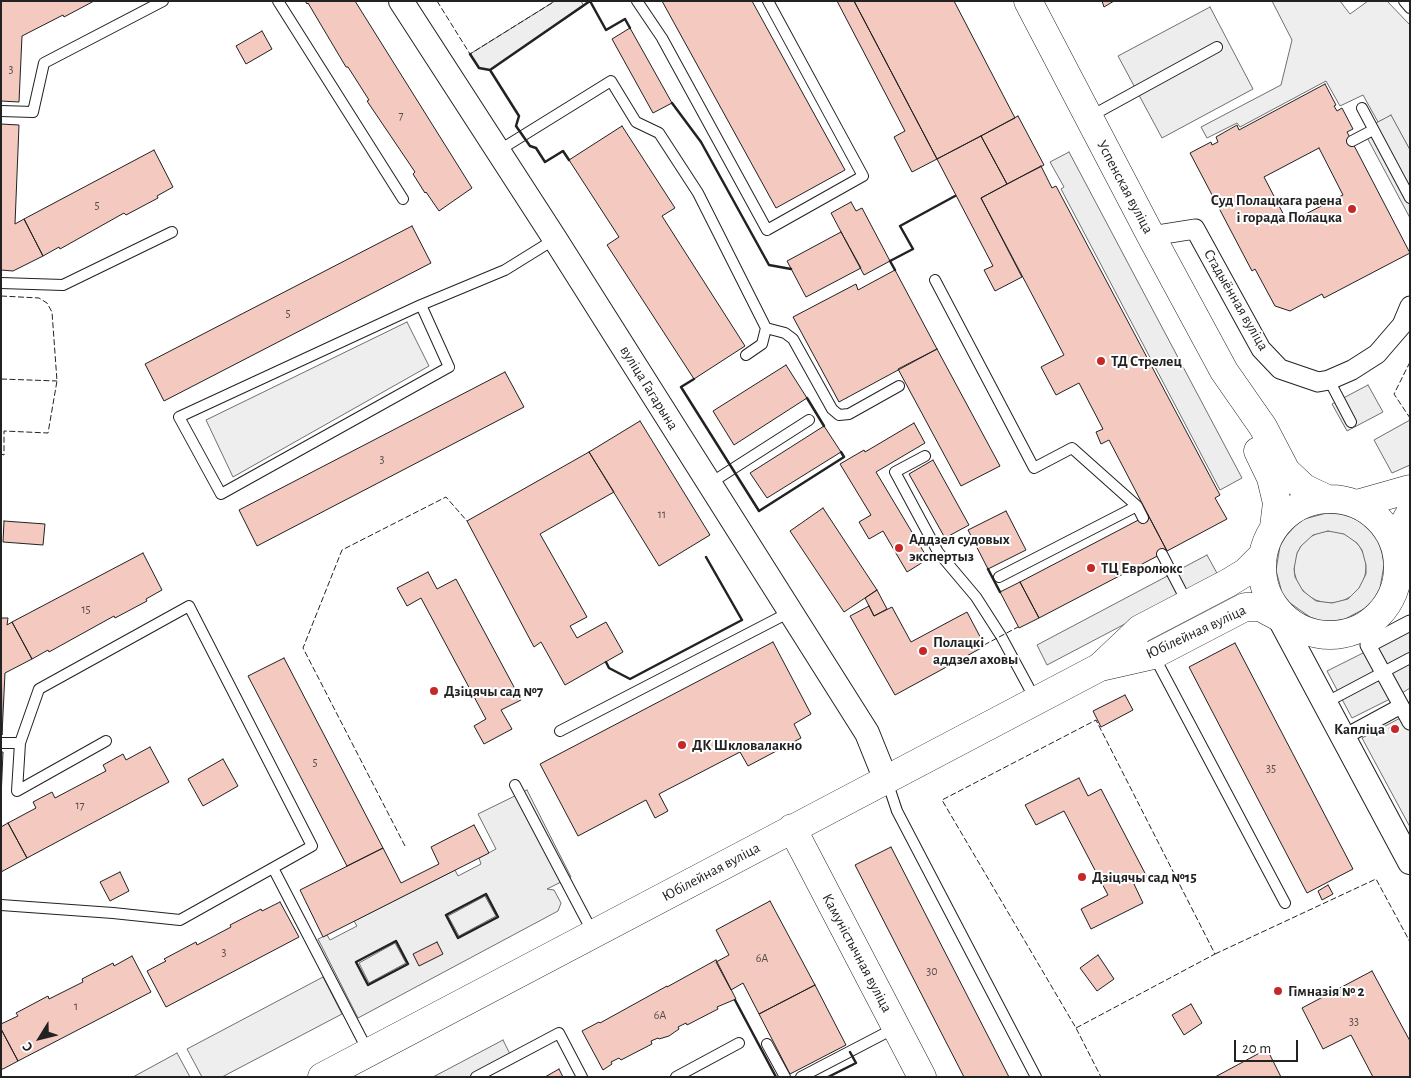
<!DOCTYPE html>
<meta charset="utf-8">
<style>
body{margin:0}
#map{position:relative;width:1411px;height:1078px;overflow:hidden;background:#fff;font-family:"Alegreya Sans",sans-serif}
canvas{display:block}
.frame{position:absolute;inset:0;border:2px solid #222;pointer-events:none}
.north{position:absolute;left:15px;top:1013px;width:50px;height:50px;-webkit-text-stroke:4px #fff;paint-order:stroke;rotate:234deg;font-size:14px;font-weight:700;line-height:20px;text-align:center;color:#222}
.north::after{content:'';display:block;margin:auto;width:18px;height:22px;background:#222;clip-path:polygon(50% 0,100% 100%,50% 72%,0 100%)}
.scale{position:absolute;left:1234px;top:1040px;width:64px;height:22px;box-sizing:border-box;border:2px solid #222;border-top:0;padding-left:6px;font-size:15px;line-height:18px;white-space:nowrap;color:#222;-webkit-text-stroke:4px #fff;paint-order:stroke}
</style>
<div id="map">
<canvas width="1411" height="1078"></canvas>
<div class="frame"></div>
<div class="north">С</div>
<div class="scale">20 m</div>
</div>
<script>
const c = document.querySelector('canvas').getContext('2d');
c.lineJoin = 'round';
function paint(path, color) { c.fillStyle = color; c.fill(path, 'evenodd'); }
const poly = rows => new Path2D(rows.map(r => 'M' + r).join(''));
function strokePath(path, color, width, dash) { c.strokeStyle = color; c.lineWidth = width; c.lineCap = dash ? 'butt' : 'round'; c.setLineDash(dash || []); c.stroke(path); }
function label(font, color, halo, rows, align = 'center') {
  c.font = font + ' "Alegreya Sans",sans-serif'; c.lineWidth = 4; c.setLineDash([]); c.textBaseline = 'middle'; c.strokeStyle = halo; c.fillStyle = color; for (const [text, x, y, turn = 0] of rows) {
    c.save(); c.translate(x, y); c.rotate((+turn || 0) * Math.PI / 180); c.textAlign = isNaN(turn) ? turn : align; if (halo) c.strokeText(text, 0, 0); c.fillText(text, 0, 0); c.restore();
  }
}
const green = poly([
 [555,1,581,1,584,6,490,70,479,68,470,54,555,1],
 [1272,1,1340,1,1350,14,1368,1,1387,1,1410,25,1410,150,1391,116,1378,122,1363,95,1340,106,1326,81,1240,127,1237,123,1207,138,1201,127,1281,85,1292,40,1272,1],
 [407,322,429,366,233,477,206,420,407,322],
 [1410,420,1410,465,1392,473,1374,440,1410,420],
 '1294 567a36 36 0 1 1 72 0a36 36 0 1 1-72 0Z',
 [1410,713,1410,827,1362,738,1410,713],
 [485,896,496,916,459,936,448,916,485,896],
 [395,943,406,963,369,983,359,963,395,943],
 [323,977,342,1014,222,1077,202,1077,187,1049,323,977],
 [177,1053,190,1077,133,1077,177,1053]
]);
const parking = poly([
 [1210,7,1253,89,1162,138,1118,56,1210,7],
 [1391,115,1410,150,1410,218,1363,130,1391,115],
 [1069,152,1242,478,1220,490,1061,189,1064,187,1050,162,1069,152],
 [1368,385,1383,412,1347,431,1332,404,1368,385],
 [1327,513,1340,514,1351,517,1362,523,1371,531,1378,541,1382,553,1384,565,1380,588,1374,599,1366,608,1345,619,1333,621,1321,621,1310,617,1290,603,1282,593,1276,570,1280,546,1286,536,1295,526,1304,519,1327,513],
 [1328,531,1344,534,1357,543,1362,550,1366,565,1366,574,1359,588,1348,599,1332,603,1316,601,1303,591,1295,577,1294,569,1297,553,1301,546,1313,535,1328,531],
 [1207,555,1218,575,1047,665,1037,645,1207,555],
 [1410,629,1410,688,1402,693,1377,646,1410,629],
 [1365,652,1390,699,1352,718,1327,671,1365,652],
 [527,790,571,877,547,889,554,890,561,903,558,911,358,1018,318,939,327,935,330,940,357,926,354,921,455,870,458,876,481,864,479,858,496,849,478,814,527,790],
 [486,894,498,917,458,938,446,915,486,894],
 [396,941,408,964,368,985,356,962,396,941],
 [503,1040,514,1062,485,1077,433,1077,503,1040]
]);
const building = poly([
 [1,1,94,1,64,17,63,15,22,36,19,102,1,101,1,1],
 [305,1,355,1,472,188,439,211,426,192,425,193,413,174,415,172,367,101,369,100,348,67,346,67,308,3,307,4,305,1],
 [662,1,752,1,845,170,776,208,662,1],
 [837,1,854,1,937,159,912,172,894,137,905,131,837,1],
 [854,1,954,1,1015,118,937,159,854,1],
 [1102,1,1114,1,1104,7,1102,1],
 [630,28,672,103,653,113,612,39,630,28],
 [262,31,272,49,246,64,236,46,262,31],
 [1325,84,1336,105,1334,106,1337,111,1342,108,1353,129,1347,132,1410,253,1324,298,1322,294,1290,311,1275,306,1255,269,1252,271,1190,153,1211,142,1212,145,1218,142,1216,137,1237,125,1239,130,1325,84],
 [1319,148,1343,195,1288,223,1264,177,1319,148],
 [1018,116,1044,165,1007,184,981,136,1018,116],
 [1,124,19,125,15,224,24,219,43,256,13,271,1,270,1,124],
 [622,126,675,208,662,216,745,346,694,379,607,245,619,237,569,160,622,126],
 [981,136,1007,184,981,198,1022,277,995,291,984,270,993,266,937,159,981,136],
 [154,150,173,187,157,196,158,198,126,215,124,213,60,249,59,247,43,256,24,219,154,150],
 [1041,166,1052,188,1056,186,1220,495,1215,498,1227,519,1167,551,1109,440,1101,444,1096,432,1103,429,1079,383,1056,395,1041,367,1064,355,981,198,1041,166],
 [851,202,856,211,862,208,890,261,864,275,831,213,851,202],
 [412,226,431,263,164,401,145,364,412,226],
 [841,232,861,268,806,297,787,261,841,232],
 [895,270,937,349,839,402,793,317,856,284,858,290,895,270],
 [937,349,1000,466,961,486,898,369,937,349],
 [786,365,807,398,734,445,713,411,786,365],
 [505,372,524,407,257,546,239,510,505,372],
 [640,421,710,535,659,566,589,452,640,421],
 [914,423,925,443,876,472,928,559,907,572,883,531,869,539,859,522,871,515,840,464,864,450,865,452,914,423],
 [824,426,841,452,767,498,750,473,824,426],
 [589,452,614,492,540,534,587,617,570,626,577,638,606,622,623,652,565,685,541,642,534,647,467,521,589,452],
 [933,460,969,525,945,538,909,474,933,460],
 [823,508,877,590,844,612,790,531,823,508],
 [1006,511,1026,550,988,569,968,530,1006,511],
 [1148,515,1167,551,1039,618,1020,582,1148,515],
 [4,521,45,524,43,545,3,542,4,521],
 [143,553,162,590,146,599,147,601,115,618,114,616,49,652,48,650,32,659,12,622,143,553],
 [428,572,437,589,456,579,521,700,501,710,512,729,484,744,474,726,486,719,421,598,407,606,397,588,428,572],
 [1020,582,1039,618,1019,628,1000,592,1020,582],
 [877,590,887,609,874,616,865,598,877,590],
 [869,606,874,616,892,607,911,642,967,612,985,646,895,695,850,616,869,606],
 [1,618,8,618,7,625,12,622,32,659,5,673,2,735,1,618],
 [773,642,811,714,794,724,801,738,748,766,740,752,659,794,668,811,655,818,646,800,578,836,540,764,773,642],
 [1235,643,1353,869,1307,893,1189,667,1235,643],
 [284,658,383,848,347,866,248,676,284,658],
 [1125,695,1133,710,1101,727,1093,711,1125,695],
 [1396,724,1400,731,1393,734,1389,728,1396,724],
 [150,747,169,782,27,858,8,823,36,808,33,802,52,792,55,798,106,771,103,765,123,754,126,760,150,747],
 [1,752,3,752,1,798,1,752],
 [223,759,238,786,203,806,188,779,223,759],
 [1079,778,1088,796,1101,789,1147,877,1134,884,1143,903,1091,929,1081,909,1108,895,1064,811,1036,825,1025,805,1079,778],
 [8,823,27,858,1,872,1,827,8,823],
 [474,825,489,853,323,937,300,890,383,848,401,883,439,864,431,847,474,825],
 [891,847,1009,1077,964,1077,855,865,891,847],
 [120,872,129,891,110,901,100,882,120,872],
 [1328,885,1333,894,1322,900,1318,891,1328,885],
 [770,901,815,985,759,1014,743,983,731,990,716,962,729,955,716,930,770,901],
 [280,902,299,937,166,1007,147,971,166,961,164,959,196,942,197,945,231,927,230,925,261,909,262,911,280,902],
 [437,942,443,954,419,966,413,954,437,942],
 [1098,955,1114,979,1097,991,1080,968,1098,955],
 [132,956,151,992,18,1061,1,1029,1,1024,18,1016,16,1013,48,996,49,999,83,982,82,979,113,963,114,966,132,956],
 [716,960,736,999,717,1007,718,1009,687,1025,686,1023,678,1027,679,1029,669,1036,659,1039,658,1038,651,1041,652,1044,621,1060,619,1058,611,1062,612,1064,603,1070,582,1031,599,1022,600,1023,667,986,667,987,716,960],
 [1372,971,1410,1041,1410,1077,1373,1077,1351,1035,1323,1049,1302,1008,1372,971],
 [815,985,846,1045,790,1074,759,1014,815,985],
 [1191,1004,1202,1023,1184,1035,1172,1015,1191,1004],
 [1,1029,18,1061,3,1069,1,1069,1,1029],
 [1267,1049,1281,1077,1215,1077,1267,1049],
 [559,1069,563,1077,545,1077,559,1069]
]);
const service = poly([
 [278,1,403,199],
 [637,1,662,38,767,230,863,176,768,1],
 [1404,1,1410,8],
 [1362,108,1410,198],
 [1,111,33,112,44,63,163,1],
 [1091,116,1217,47],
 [1352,141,1373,130],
 [498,151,611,81,636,122,659,133,698,193,766,328,762,344,746,355],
 [935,280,1034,468,1072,448,1137,506,1143,518],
 [1,283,63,285,172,232],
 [421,305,449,367,221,494,179,417,421,305,505,270,555,239],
 [766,328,785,333,793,339,832,409,839,415,849,414,899,386],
 [1329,380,1351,422],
 [925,456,895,472,938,552,976,597,1001,636,1035,699],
 [709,484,809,420],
 [1162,554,1188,604],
 [999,577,1137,506],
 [1154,656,1285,903],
 [1325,703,1410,658],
 [560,731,790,612],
 [1,743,20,743,39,689,189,606,312,846,180,920,113,913,1,905],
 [20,743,17,791,106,741],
 [887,781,897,811,1036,1077],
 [515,785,593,933],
 [273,868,368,1051],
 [767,1044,785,1077],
 [476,1077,559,1033,582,1077],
 [676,1077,739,1043],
 [801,1077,895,1028]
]);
const pedestrian = poly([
 [1410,623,1368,645,1410,722],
 [1344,737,1401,706]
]);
const minor = poly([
 [1151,236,1195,229,1261,349,1280,369,1318,382,1329,380,1352,370,1377,354,1402,325,1410,306]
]);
const tertiary = poly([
 [401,1,555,239,867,733,886,780],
 [1274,608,1410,862]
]);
const secondary = poly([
 [1028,1,1151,236,1224,371,1263,427,1286,471,1304,488,1327,499],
 [1258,451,1271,478,1277,503,1274,527],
 '1262 567a68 68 0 1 1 136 0a68 68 0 1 1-136 0Z',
 [1357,504,1410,489],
 [1399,557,1401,529,1410,513],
 [1101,666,1140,629,1228,583,1246,572,1263,555],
 [792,828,922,1077],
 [322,1077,1100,667,1153,655,1245,607,1260,607,1290,623]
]);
const fence = poly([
 [437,1,470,54,555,1],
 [1,296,39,298,47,303,52,312,57,381,48,433,4,431,4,455,1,454],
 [1410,362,1394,394,1410,418],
 [1,379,57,381],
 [984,645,1018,627],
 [405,846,303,648,342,550,446,497,467,521],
 [1215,954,1376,879,1410,942],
 [1076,1028,1215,954,1096,720,942,800,1076,1028,1101,1077]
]);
const wall = poly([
 [470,54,479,68,490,70,519,116,516,126,530,146,536,148,545,162,563,151,569,160],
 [490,70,590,1,606,30,625,19,630,28],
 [672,103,701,142,769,265,791,269],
 [895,270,890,261,913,249,900,226,955,196],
 [694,379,681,387,759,511,844,457,841,452],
 [807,398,824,426],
 [988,569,1000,592],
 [606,662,609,668,630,679,742,620,706,557],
 [486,894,498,917,458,938,446,915,486,894],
 [396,941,408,964,368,985,356,962,396,941],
 [735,1000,776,1077],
 [828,1077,856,1063,850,1052]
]);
const markers = [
 [1352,209,5,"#c62828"],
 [1101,361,5,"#c62828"],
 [899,548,5,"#c62828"],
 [1091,568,5,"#c62828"],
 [923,651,5,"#c62828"],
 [434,691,5,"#c62828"],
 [1395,729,5,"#c62828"],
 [682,745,5,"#c62828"],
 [1082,877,5,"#c62828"],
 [1278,991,5,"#c62828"]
];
const numberNames = [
 ["3",11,69],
 ["7",401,115],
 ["5",97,205],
 ["5",288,313],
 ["3",382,459],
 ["11",662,514],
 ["15",86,609],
 ["5",315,762],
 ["35",1271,768],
 ["17",80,805],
 ["3",224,952],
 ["6А",762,958],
 ["30",932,971],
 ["1",76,1006],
 ["6А",660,1015],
 ["33",1354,1021]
];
const streetNames = [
 ["Успенская вуліца",1125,187,62],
 ["Стадыённая вуліца",1236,300,60],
 ["вуліца Гагарына",649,388,58],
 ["Юбілейная вуліца",1196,632,-25],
 ["Юбілейная вуліца",711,872,-28],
 ["Камуністычная вуліца",857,953,62]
];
const poiNames = [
 ["Суд Полацкага раена",1342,200,"right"],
 ["і горада Полацка",1342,217,"right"],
 ["ТД Стрелец",1111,361],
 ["Аддзел судовых",909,539],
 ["экспертыз",909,556],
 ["ТЦ Евролюкс",1101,568],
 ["Полацкі",933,642],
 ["аддзел аховы",933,659],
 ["Дзіцячы сад №7",444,691],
 ["Капліца",1385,729,"right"],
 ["ДК Шкловалакно",692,745],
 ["Дзіцячы сад №15",1092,877],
 ["Гімназія № 2",1288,991]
];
paint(green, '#eee');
strokePath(green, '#6f6f6f', 1);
paint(parking, '#ededed');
strokePath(parking, '#6f6f6f', 1);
paint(building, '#f3c9c0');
strokePath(building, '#222', 1);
strokePath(service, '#222', 12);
strokePath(pedestrian, '#222', 17);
strokePath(minor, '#222', 21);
strokePath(tertiary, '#222', 26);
strokePath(secondary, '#222', 29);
strokePath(service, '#fff', 10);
strokePath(pedestrian, '#fff', 15);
strokePath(minor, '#fff', 19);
strokePath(tertiary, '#fff', 24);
strokePath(secondary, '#fff', 28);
strokePath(fence, '#222', 1, [6, 2.5]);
strokePath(wall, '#222', 2.5);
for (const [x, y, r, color] of markers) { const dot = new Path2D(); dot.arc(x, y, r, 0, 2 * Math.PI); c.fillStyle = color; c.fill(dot); strokePath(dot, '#fff', 2); }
label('12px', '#564c4a', null, numberNames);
label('15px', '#222', '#fff', streetNames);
label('bold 15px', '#222', '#fff', poiNames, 'left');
</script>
